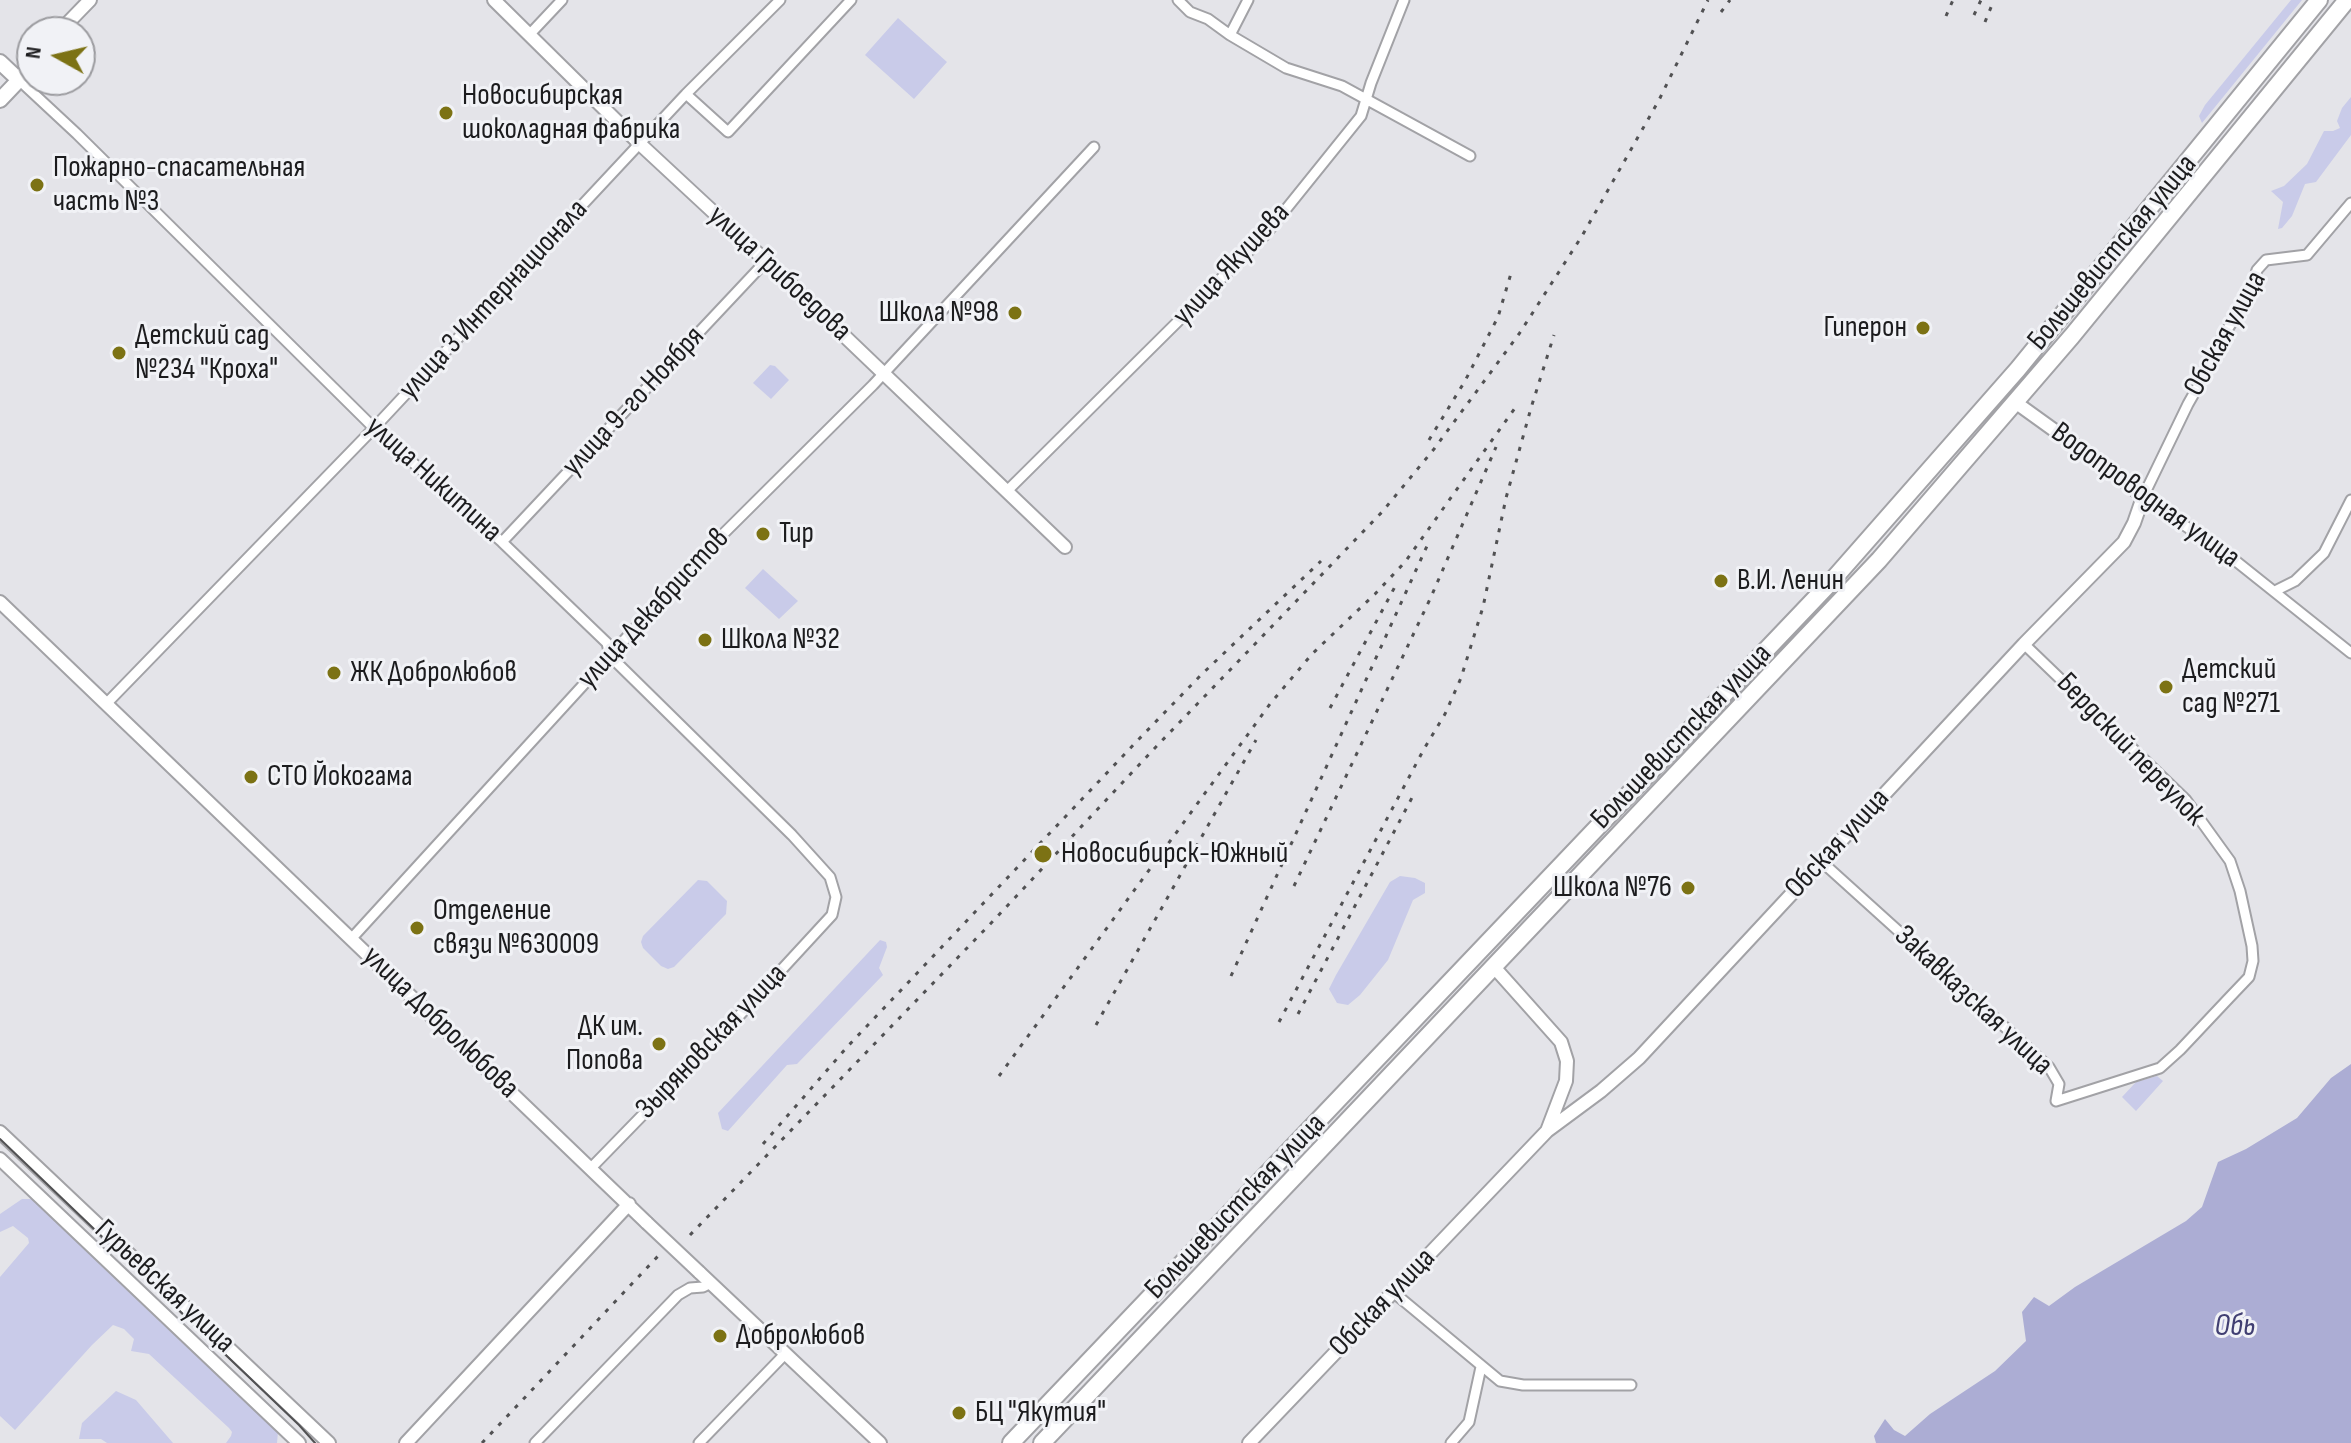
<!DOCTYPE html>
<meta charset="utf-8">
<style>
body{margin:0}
#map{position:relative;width:2351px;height:1443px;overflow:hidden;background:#e4e4e9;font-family:"Sofia Sans Condensed",sans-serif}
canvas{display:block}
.north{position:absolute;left:16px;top:16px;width:80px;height:80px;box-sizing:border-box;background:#f1f2f6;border:2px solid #9c9ca0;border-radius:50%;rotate:278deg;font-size:22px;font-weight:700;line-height:32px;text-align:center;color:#1c1c1e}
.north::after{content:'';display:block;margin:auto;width:28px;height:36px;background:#7c7214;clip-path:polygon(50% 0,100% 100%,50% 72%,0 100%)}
</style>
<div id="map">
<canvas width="2351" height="1443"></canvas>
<div class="north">N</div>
</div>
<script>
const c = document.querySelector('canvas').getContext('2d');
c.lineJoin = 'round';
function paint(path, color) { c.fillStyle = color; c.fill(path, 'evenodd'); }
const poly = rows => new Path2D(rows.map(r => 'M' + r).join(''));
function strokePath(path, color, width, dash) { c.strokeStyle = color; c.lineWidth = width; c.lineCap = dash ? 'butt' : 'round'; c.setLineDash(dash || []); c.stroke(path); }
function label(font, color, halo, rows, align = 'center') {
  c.font = font + ' "Sofia Sans Condensed",sans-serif'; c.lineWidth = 6; c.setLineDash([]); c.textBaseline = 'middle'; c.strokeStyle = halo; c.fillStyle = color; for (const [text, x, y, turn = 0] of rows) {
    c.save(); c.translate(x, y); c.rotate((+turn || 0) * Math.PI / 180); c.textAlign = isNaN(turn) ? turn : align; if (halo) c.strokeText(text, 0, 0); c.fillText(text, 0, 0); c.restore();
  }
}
const green = poly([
 [2291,0,2302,0,2202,123,2199,116,2205,105],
 [898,18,947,62,914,99,865,55],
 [2351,97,2351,135,2316,182,2305,184,2292,216,2282,228,2278,229,2283,202,2271,191,2284,186,2307,164,2324,131,2333,131,2340,128,2337,121,2342,108],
 [770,365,775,366,789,380,771,399,753,383],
 [763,569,798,601,779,619,745,588],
 [1400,876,1415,878,1425,883,1425,893,1413,900,1388,960,1360,995,1348,1005,1337,1003,1329,989,1336,975,1390,882],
 [698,880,707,881,727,901,726,914,674,967,668,969,661,966,643,948,641,942,643,936],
 [880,940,886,942,887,947,879,968,883,975,797,1064,787,1065,728,1131,722,1129,718,1113],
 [2157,1076,2163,1081,2136,1111,2122,1097,2136,1082],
 [22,1199,32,1199,278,1432,277,1443,226,1443,231,1436,232,1432,229,1428,149,1354,131,1351,134,1339,124,1329,113,1325,92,1345,15,1430,0,1416,0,1277,29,1243,28,1238,13,1226,0,1232,0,1214],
 [116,1391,136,1400,173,1443,107,1443,101,1439,79,1439,82,1423]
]);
const water = poly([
 [2351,1064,2351,1443,1876,1443,1874,1436,1885,1419,1894,1430,1905,1436,1930,1414,1995,1371,2026,1341,2022,1312,2034,1297,2049,1306,2075,1287,2186,1221,2202,1207,2218,1162,2246,1149,2297,1118,2331,1078]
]);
const street = poly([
 [1178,0,1190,12,1208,19,1230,35,1286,68,1342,86,1470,156],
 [530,34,562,0],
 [1230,35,1248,0],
 [19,80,77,134,374,428,502,542,607,643,610,656,792,835,830,877,836,897,832,915,738,1017,591,1168],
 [686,94,728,132,851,0],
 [2351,203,2307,255,2266,260,2257,270,2251,291,2221,340,2209,367,2188,404,2143,497,2232,558,2351,653],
 [1006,492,1266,234,1361,116,1371,83,1404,0],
 [502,542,766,261],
 [2275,591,2295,581,2324,553,2351,500],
 [107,703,374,428,686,94,780,0],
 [1822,862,2049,1067,2059,1084,2056,1101,2160,1068,2180,1050,2229,998,2249,977,2253,961,2252,946,2240,891,2230,861,2186,800,2024,644],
 [352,938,702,555,873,385,1094,147],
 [1393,1292,1500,1381,1523,1385,1631,1385],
 [535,1443,678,1295,690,1288,703,1287,711,1283],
 [699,1443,786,1353],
 [1451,1443,1469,1422,1481,1367]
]);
const secondary = poly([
 [494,0,640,144,766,261,1065,547],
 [59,32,90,0],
 [19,80,32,59],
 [0,602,647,1223],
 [1494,967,1561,1042,1567,1061,1566,1081,1547,1131],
 [0,1132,329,1443],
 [0,1159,299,1443],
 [699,1272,880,1443],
 [406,1443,629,1204],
 [1249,1443,1547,1131,1601,1091,1639,1058,2024,644,2124,542,2134,523,2143,497,2122,479,2015,402]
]);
const primary = poly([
 [0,62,19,80,0,100]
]);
const highway = poly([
 [1011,1443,1829,584,2018,369,2319,0],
 [1042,1443,1879,560,2072,336,2347,0]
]);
const tram = poly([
 [0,1139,299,1425,315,1443]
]);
const rail = poly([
 [1721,12,1730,0],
 [1974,15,1981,0],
 [1946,16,1953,0],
 [1985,22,1994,0],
 [1429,440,1465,381,1498,317,1512,270],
 [1330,708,1398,581],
 [1294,886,1431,597,1496,447],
 [1231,976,1427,546],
 [1298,1014,1415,792],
 [1279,1022,1424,749,1445,714,1461,678,1483,607,1506,498,1531,408,1554,335],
 [1096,1025,1256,740],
 [999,1076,1270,704,1312,654,1375,594,1405,562,1515,408],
 [763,1144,848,1046,1139,739,1201,675,1321,561],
 [690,1235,995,919,1152,751,1382,512,1434,449,1519,334,1582,236,1659,100,1708,0],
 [482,1443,660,1254]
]);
const secondaryBridge = poly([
 [647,1223,699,1272]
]);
const markers = [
 [446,113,8,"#7c7214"],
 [37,185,8,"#7c7214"],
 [1015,313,8,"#7c7214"],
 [1923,328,8,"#7c7214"],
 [119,353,8,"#7c7214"],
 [763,534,8,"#7c7214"],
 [1721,581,8,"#7c7214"],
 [705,640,8,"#7c7214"],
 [334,673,8,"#7c7214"],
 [2166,687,8,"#7c7214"],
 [251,777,8,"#7c7214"],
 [1043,854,10,"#7c7214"],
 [1688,888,8,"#7c7214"],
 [417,928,8,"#7c7214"],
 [659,1044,8,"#7c7214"],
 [720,1336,8,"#7c7214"],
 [959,1413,8,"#7c7214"]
];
const poiNames = [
 ["Новосибирская",462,96],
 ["шоколадная фабрика",462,130],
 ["Пожарно-спасательная",53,168],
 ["часть №3",53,202],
 ["Школа №98",999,313,"right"],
 ["Гиперон",1907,328,"right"],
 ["Детский сад",135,336],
 ["№234 \"Кроха\"",135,370],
 ["Тир",779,534],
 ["В.И. Ленин",1737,581],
 ["Школа №32",721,640],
 ["Детский",2182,670],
 ["сад №271",2182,704],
 ["ЖК Добролюбов",350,673],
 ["СТО Йокогама",267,777],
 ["Новосибирск-Южный",1061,854],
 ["Школа №76",1672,888,"right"],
 ["Отделение",433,911],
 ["связи №630009",433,945],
 ["ДК им.",643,1027,"right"],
 ["Попова",643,1061,"right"],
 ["Добролюбов",736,1336],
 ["БЦ \"Якутия\"",975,1413]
];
const streetNames = [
 ["Большевистская улица",2113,253,-50],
 ["улица Якушева",1232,265,-47],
 ["улица Грибоедова",779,274,43],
 ["улица 3 Интернационала",494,300,-47],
 ["Обская улица",2226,334,-61],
 ["улица 9-го Ноября",634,402,-47],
 ["улица Никитина",433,480,42],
 ["Водопроводная улица",2145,496,36],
 ["улица Декабристов",654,609,-47],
 ["Большевистская улица",1682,737,-46],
 ["Бердский переулок",2130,750,46],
 ["Обская улица",1838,844,-47],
 ["Закавказская улица",1973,1001,43],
 ["улица Добролюбова",440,1023,44],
 ["Зыряновская улица",712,1042,-46],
 ["Большевистская улица",1236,1207,-46],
 ["Гурьевская улица",164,1287,43],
 ["Обская улица",1383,1303,-46]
];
const waterNames = [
 ["Обь",2235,1327]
];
paint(green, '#c9cbe9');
paint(water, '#acadd4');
strokePath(street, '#a2a2a6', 13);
strokePath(secondary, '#a2a2a6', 16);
strokePath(primary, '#a2a2a6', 18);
strokePath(highway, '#a2a2a6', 20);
strokePath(street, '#fff', 9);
strokePath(secondary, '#fff', 12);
strokePath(primary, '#fff', 14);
strokePath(highway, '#fff', 16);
strokePath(tram, '#515153', 2);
strokePath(rail, '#515153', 3, [4, 8]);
strokePath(secondaryBridge, '#a2a2a6', 16, []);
strokePath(secondaryBridge, '#fff', 12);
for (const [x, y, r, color] of markers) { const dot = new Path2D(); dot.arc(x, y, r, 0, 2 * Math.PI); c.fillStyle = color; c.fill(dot); strokePath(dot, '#f1f2f6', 3); }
label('30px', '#1c1c1e', '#f1f2f6', poiNames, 'left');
label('30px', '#1c1c1e', '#f1f2f6', streetNames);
label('italic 32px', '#413f72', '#f1f2f6', waterNames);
</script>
